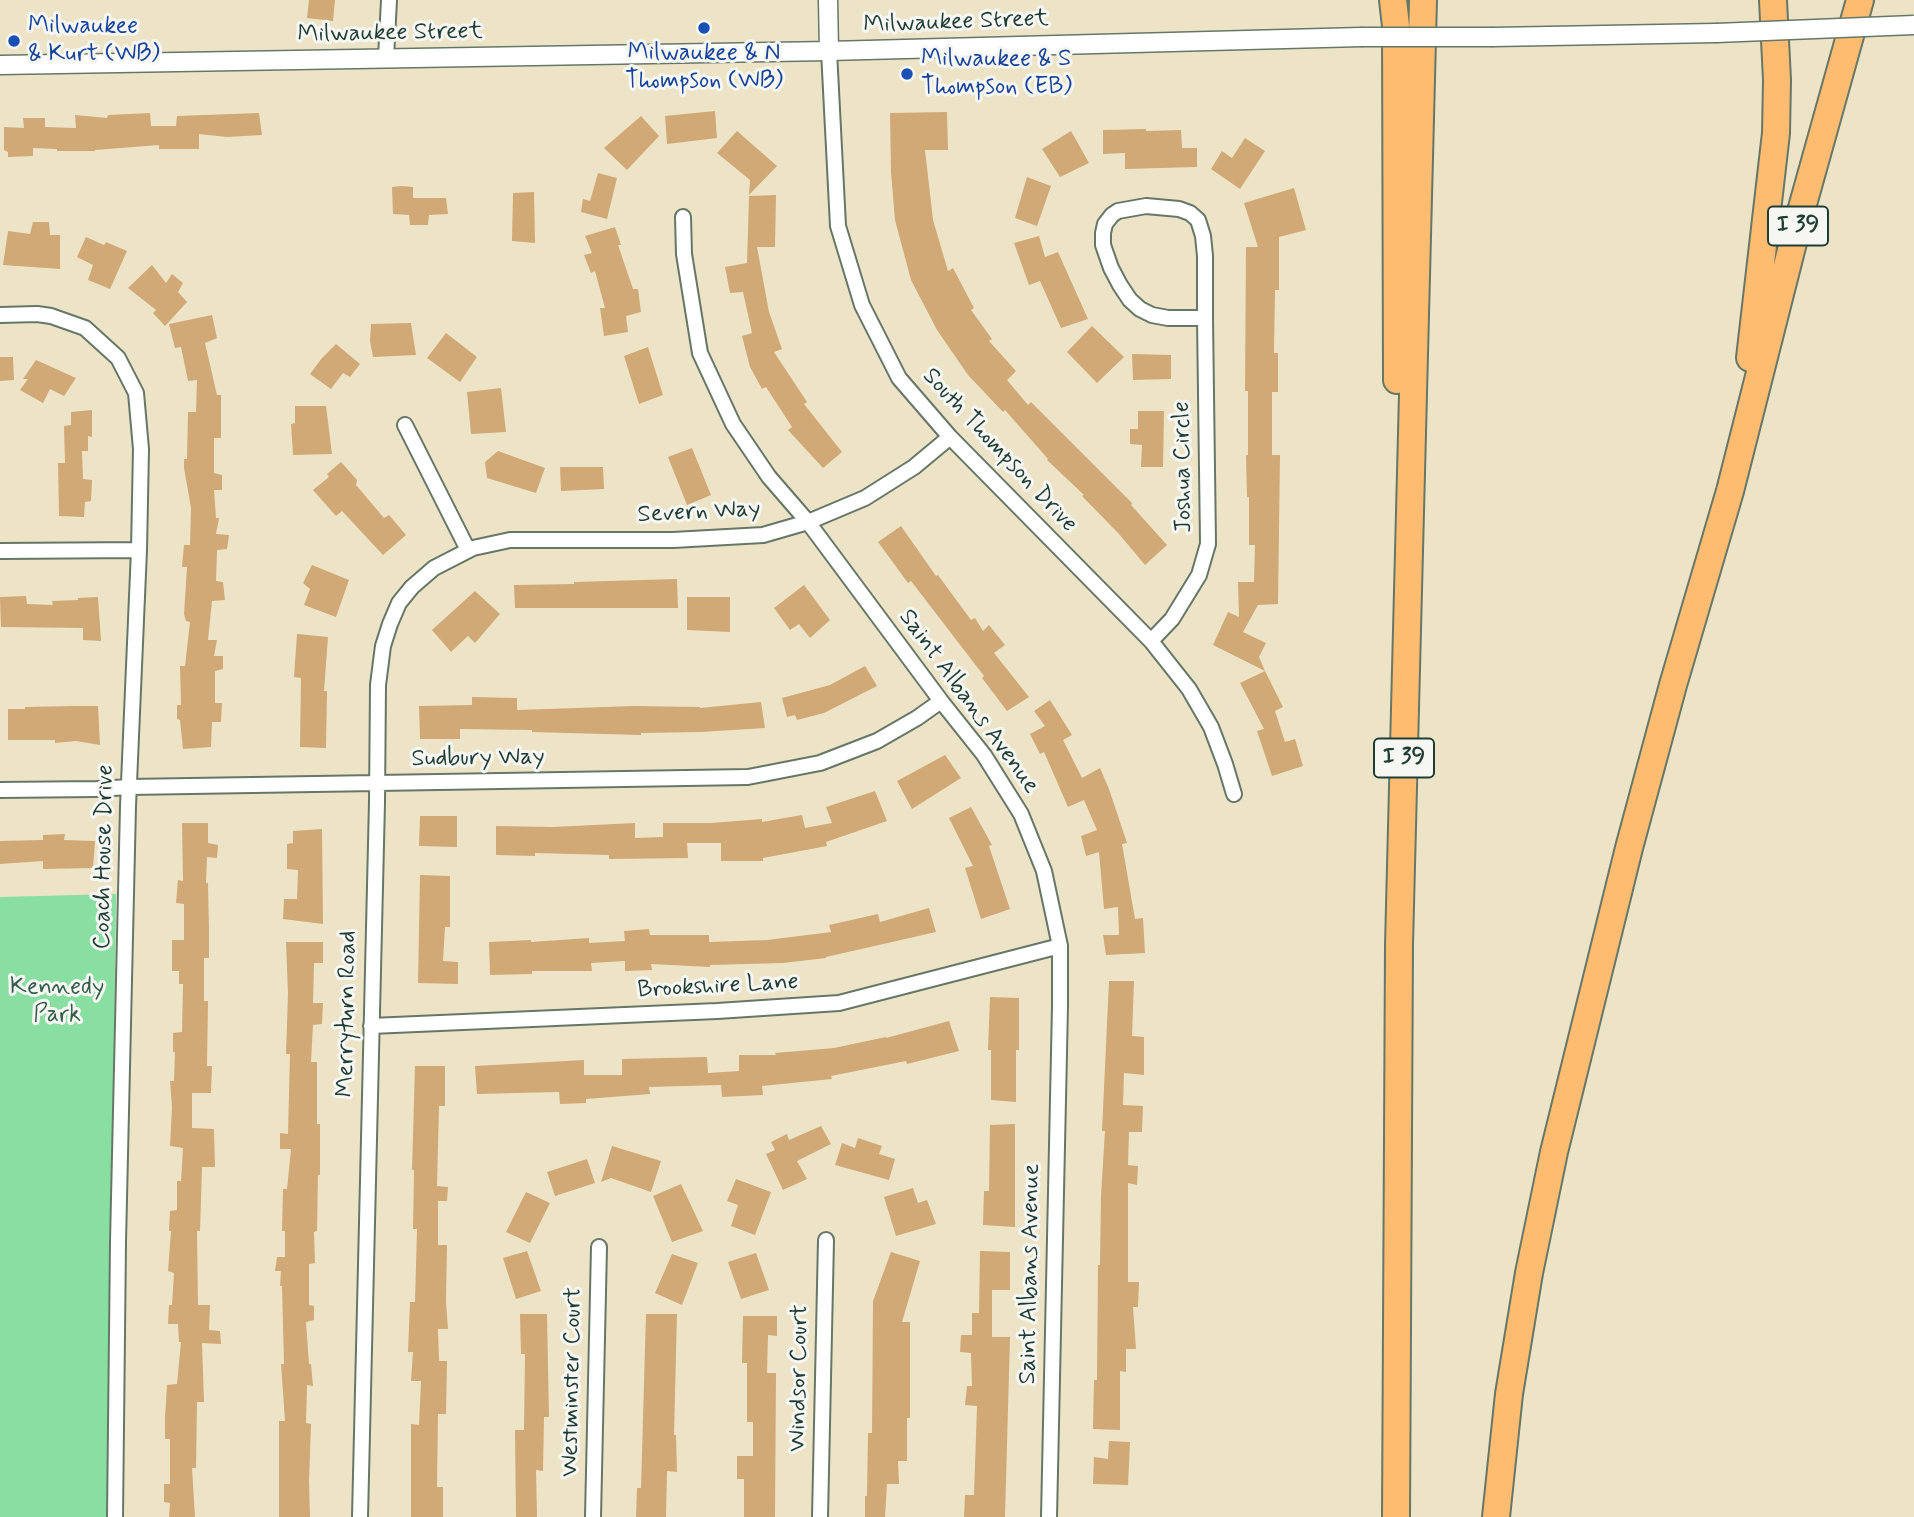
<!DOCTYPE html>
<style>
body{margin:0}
canvas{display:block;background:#ede4c7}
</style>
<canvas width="1914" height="1517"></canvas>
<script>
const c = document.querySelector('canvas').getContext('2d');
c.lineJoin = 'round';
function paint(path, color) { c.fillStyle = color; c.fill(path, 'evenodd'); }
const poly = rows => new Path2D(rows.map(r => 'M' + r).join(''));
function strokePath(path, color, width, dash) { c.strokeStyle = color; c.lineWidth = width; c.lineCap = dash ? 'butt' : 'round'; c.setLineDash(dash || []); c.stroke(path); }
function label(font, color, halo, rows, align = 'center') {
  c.font = font + ' Mynerve,sans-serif'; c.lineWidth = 6; c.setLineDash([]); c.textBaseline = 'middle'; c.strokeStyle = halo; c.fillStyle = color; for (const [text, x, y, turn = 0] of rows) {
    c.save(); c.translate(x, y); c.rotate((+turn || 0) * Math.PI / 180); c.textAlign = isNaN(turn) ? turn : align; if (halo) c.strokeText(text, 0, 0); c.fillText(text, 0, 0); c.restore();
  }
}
const green = poly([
 [116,894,108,1517,0,1517,0,897]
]);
const building = poly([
 [309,0,335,0,333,21,307,18],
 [715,111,717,138,667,144,665,116],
 [947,112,948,150,925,150,933,220,948,271,953,268,974,308,971,310,992,339,989,341,1016,371,1007,380,1028,405,1031,402,1132,503,1131,505,1167,545,1145,565,1119,534,1082,496,1084,495,1047,460,1048,459,1005,410,1003,412,968,375,937,330,911,280,895,220,891,172,890,113],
 [150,113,151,126,176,126,177,116,259,113,262,135,227,137,199,134,199,149,159,149,159,145,95,150,95,151,57,151,57,149,33,148,33,156,8,157,8,152,4,150,4,127,24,128,23,118,45,118,45,127,76,128,75,115,107,118,108,115],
 [641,116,659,136,627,170,604,148],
 [1146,129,1146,131,1181,130,1182,148,1197,148,1197,167,1125,169,1125,153,1103,154,1103,130],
 [737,131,777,166,749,195,750,180,717,153],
 [1071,131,1089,163,1060,177,1042,149],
 [1245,138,1265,151,1240,189,1211,169,1222,151,1232,158],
 [598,173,617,178,607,219,581,212,583,199,590,201],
 [1027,177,1051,186,1037,226,1015,218],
 [401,186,413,187,413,198,446,198,448,214,429,215,428,225,410,225,409,215,393,214,392,187],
 [1294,188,1306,230,1279,237,1279,290,1275,290,1274,353,1278,353,1278,392,1272,392,1272,455,1280,455,1278,604,1258,605,1243,632,1266,643,1259,657,1265,671,1213,645,1228,612,1239,617,1238,582,1254,582,1255,545,1249,545,1249,497,1247,497,1246,455,1248,455,1248,391,1245,391,1246,247,1258,247,1244,203],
 [534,192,535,243,512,241,513,193],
 [776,195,775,247,757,247,769,312,782,349,774,352,807,402,804,404,842,452,823,468,788,430,792,427,766,387,762,389,750,367,742,336,752,333,743,292,730,293,725,267,747,263,749,196],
 [33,222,49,222,50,235,60,235,60,269,3,265,8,231,30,234],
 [615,227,621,245,618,245,633,289,638,289,641,312,626,316,628,332,604,336,600,308,605,308,595,271,591,273,584,255,592,253,585,236],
 [1039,236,1045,257,1058,252,1088,319,1061,328,1040,281,1029,285,1014,243],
 [86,237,104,245,106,242,127,251,110,289,88,280,93,265,77,257],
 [152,265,166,283,172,274,183,283,178,292,187,302,165,326,153,313,156,310,128,288],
 [212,315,217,338,205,343,217,395,221,395,221,438,214,438,214,473,222,475,222,490,214,490,216,518,219,518,216,534,229,535,227,549,217,550,216,581,223,582,225,600,212,601,208,640,217,640,214,656,223,656,223,669,215,671,215,703,222,703,221,722,212,722,211,747,183,749,180,720,177,719,177,705,181,705,180,666,185,666,190,622,186,621,184,614,187,567,182,567,184,545,190,545,191,508,184,468,184,459,187,459,188,412,196,412,197,380,188,381,181,347,175,348,169,324],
 [411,323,416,355,373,357,370,341,371,324],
 [1092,326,1124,357,1097,383,1067,352],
 [446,333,477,357,460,382,427,358],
 [336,344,360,364,350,377,343,373,331,389,310,374,322,358],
 [648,347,663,395,639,404,624,356],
 [1132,354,1171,355,1171,379,1133,380],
 [0,357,13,357,14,380,0,381],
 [36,360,76,378,64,396,50,389,43,403,20,390,28,379,23,379],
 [501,388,506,432,471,434,467,392],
 [295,406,326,406,332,454,293,455,291,424,295,423],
 [92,410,92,437,88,436,88,451,82,451,83,479,92,480,91,501,85,502,84,517,59,516,58,463,65,463,64,426,71,425,71,412],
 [1138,411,1164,411,1163,467,1141,467,1142,445,1130,444,1130,429,1138,429],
 [692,448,711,495,687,505,668,457],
 [498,451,545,468,536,493,487,478,485,462],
 [341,462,357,480,356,485,384,518,389,515,406,535,383,555,342,511,336,516,313,490,329,477,327,474],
 [560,467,603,467,604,489,561,491],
 [901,526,936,576,938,575,971,620,975,618,983,631,989,625,1005,645,994,653,1029,697,1007,711,982,678,984,676,911,581,908,583,878,542],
 [312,565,349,580,336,617,304,605,310,589,303,583],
 [677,579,678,608,515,608,514,585,574,584,574,582],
 [804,585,830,620,810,638,799,624,790,630,774,608],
 [475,591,500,614,475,643,468,636,451,652,432,630],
 [26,596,27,604,53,605,52,601,78,600,78,598,98,597,101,641,83,640,83,628,1,627,0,597],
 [687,597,730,597,730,632,687,630],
 [297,634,328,637,324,691,327,691,326,748,300,747,301,678,294,677],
 [865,666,877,686,824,713,797,720,795,715,787,717,782,698,830,685],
 [1265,671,1283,707,1275,711,1285,742,1295,739,1303,766,1272,776,1257,731,1264,729,1240,683],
 [472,697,517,698,517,710,634,706,700,707,700,708,761,702,765,728,701,732,641,733,641,735,532,732,532,730,460,729,460,739,420,739,419,706,472,705],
 [1050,700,1072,735,1063,740,1082,778,1100,768,1109,789,1127,843,1122,844,1135,919,1143,918,1145,953,1106,955,1103,935,1119,935,1118,907,1104,909,1099,852,1086,856,1081,836,1097,830,1084,800,1068,807,1044,752,1040,754,1030,734,1045,726,1034,711],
 [73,706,98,706,100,745,76,741,55,743,55,740,8,740,8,709,25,709,25,707],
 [945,755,961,778,912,809,897,781],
 [875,791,887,821,826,842,827,846,763,858,763,861,721,861,721,843,687,843,688,858,609,859,609,855,535,853,535,856,496,855,496,826,553,827,635,823,635,838,663,837,663,823,711,823,762,819,762,822,802,815,805,828,832,823,826,807],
 [971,807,992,845,989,846,1010,909,981,919,965,868,973,866,949,818],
 [420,816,457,816,457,847,419,846],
 [182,823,208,823,208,843,218,845,217,858,207,857,206,883,208,883,209,931,209,958,204,958,204,1001,208,1001,207,1066,212,1066,211,1093,192,1093,192,1128,214,1129,215,1167,202,1167,200,1231,197,1231,198,1305,210,1305,209,1330,220,1331,221,1344,202,1343,204,1402,197,1402,196,1468,192,1468,195,1517,169,1517,170,1503,164,1502,164,1484,170,1484,170,1439,165,1439,165,1418,167,1385,177,1384,181,1342,179,1342,178,1324,168,1324,169,1305,172,1305,174,1273,168,1271,171,1231,169,1231,170,1211,177,1210,177,1181,181,1181,183,1148,170,1146,172,1107,170,1081,174,1081,175,1052,173,1052,173,1033,182,1032,183,984,179,984,179,971,172,971,172,940,184,940,184,904,176,903,178,880,183,881],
 [322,829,323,924,283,919,284,899,297,899,298,870,287,869,287,844,293,843,293,831],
 [65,834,64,840,95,841,93,868,43,869,43,861,0,864,0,841,43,840,43,835],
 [420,875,450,876,450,927,445,927,443,961,458,962,458,984,418,983],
 [929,908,936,932,826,957,826,958,783,963,710,965,710,967,651,964,652,970,625,971,625,961,591,963,592,971,532,971,532,974,490,975,489,942,531,940,531,942,589,938,589,943,625,941,624,931,649,929,650,935,709,935,709,942,767,940,831,932,829,925,878,914,880,922],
 [286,942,323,942,323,963,314,963,313,1003,323,1003,322,1024,313,1025,311,1062,317,1062,317,1124,320,1124,320,1175,318,1175,317,1231,314,1232,315,1263,309,1264,309,1305,314,1306,314,1320,306,1322,309,1364,311,1364,313,1386,307,1385,306,1423,311,1424,309,1482,310,1517,279,1517,279,1421,285,1421,281,1364,284,1364,282,1286,280,1286,281,1271,275,1271,277,1257,285,1257,285,1231,282,1231,283,1189,287,1189,291,1149,280,1149,280,1133,288,1134,290,1054,286,1054,288,994],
 [1109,981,1134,981,1132,1036,1144,1037,1144,1075,1124,1073,1123,1105,1143,1106,1142,1132,1129,1132,1128,1165,1138,1166,1137,1185,1128,1183,1128,1282,1139,1282,1138,1307,1133,1307,1136,1349,1126,1349,1126,1372,1120,1371,1120,1430,1093,1429,1094,1380,1097,1380,1098,1265,1100,1265,1101,1195,1105,1131,1102,1131],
 [990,997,1019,998,1019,1050,1016,1050,1016,1102,991,1100,991,1050,988,1050],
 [949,1021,959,1051,907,1064,906,1061,831,1076,832,1079,762,1086,763,1095,722,1097,721,1085,649,1087,650,1094,586,1099,586,1103,560,1104,559,1092,477,1094,475,1066,584,1060,584,1075,622,1075,622,1059,707,1057,708,1073,739,1071,739,1055,776,1055,775,1053,834,1048,886,1037,886,1038],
 [415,1066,445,1066,445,1106,439,1106,437,1186,448,1187,447,1201,438,1201,438,1245,447,1245,446,1302,448,1329,438,1329,439,1361,447,1361,446,1414,438,1414,437,1487,443,1487,443,1517,411,1517,411,1424,419,1425,421,1381,411,1381,413,1352,408,1352,410,1302,415,1302,417,1229,413,1229,414,1170,412,1170],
 [1015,1124,1015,1227,983,1225,984,1191,989,1191,990,1125],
 [821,1126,831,1144,797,1161,807,1179,783,1190,766,1154,775,1150,771,1142,787,1134,789,1140],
 [858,1138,882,1146,879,1154,895,1159,889,1180,835,1165,842,1143,855,1148],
 [612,1146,661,1161,651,1192,611,1178,601,1182],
 [587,1159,595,1183,555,1196,547,1172],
 [736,1179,771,1192,755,1235,731,1226,738,1205,727,1201],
 [681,1184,703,1231,672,1242,653,1196],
 [913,1188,918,1203,927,1200,936,1224,896,1236,884,1197],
 [526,1192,550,1203,530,1243,506,1232],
 [527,1251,541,1291,516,1299,503,1258],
 [980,1251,1010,1252,1010,1290,992,1290,992,1337,1010,1337,1005,1517,964,1517,965,1495,974,1495,977,1406,965,1405,967,1386,972,1386,971,1353,960,1352,961,1335,972,1335,972,1313,979,1313],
 [891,1252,920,1261,902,1322,910,1322,910,1418,907,1418,907,1461,898,1461,899,1484,887,1484,885,1517,865,1517,865,1496,867,1496,868,1433,872,1433,873,1301],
 [756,1253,769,1290,741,1299,728,1262],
 [672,1254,698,1263,682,1305,655,1293],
 [520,1314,547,1314,549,1417,544,1417,543,1471,536,1470,537,1517,516,1517,515,1430,524,1430,525,1354,521,1354],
 [646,1314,677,1314,674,1435,676,1435,677,1472,667,1471,666,1517,636,1517,637,1488,641,1488],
 [743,1316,777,1316,777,1336,768,1335,767,1373,776,1373,775,1517,744,1517,744,1479,737,1479,737,1456,753,1456,753,1422,747,1422,747,1363,742,1363],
 [1109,1441,1130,1442,1128,1485,1093,1484,1094,1457,1108,1459]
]);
const minor = poly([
 [829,51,838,226,862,305,899,378,950,437,1151,641,1189,689,1211,727,1225,764,1234,794],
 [386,58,389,0],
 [1146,206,1179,209,1190,213,1198,220,1203,236,1205,256,1205,318,1168,318,1152,315,1140,309,1130,300,1120,285,1111,268,1103,245,1103,233,1105,224,1112,215,1118,211,1146,206],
 [683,217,684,254,700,353,733,424,769,477,808,522,941,701,984,755,1021,814,1044,871,1060,946,1060,1006,1049,1517],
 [0,315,37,314,51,316,85,328,118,358,136,393,141,449,139,550,128,806,118,1242,115,1517],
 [405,425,468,550],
 [0,551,139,550],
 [1151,641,1172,619,1199,575,1208,544,1205,318],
 [0,790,97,789,129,787,748,777,820,763,877,741,917,718,941,701],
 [371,1026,717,1011,839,1003,1060,946],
 [360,1517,377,802,378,685,383,646,390,624,399,603,412,587,434,568,473,548,510,540,673,540,763,535,808,522,865,498,914,467,950,437],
 [593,1517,599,1247],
 [820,1517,826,1240]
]);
const tertiary = poly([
 [828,0,829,51],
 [1493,37,1716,33],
 [0,65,829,51,1361,37]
]);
const motorway = poly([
 [1393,0,1396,26,1397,380],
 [1750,358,1776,133,1777,80,1773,0],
 [1396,1517,1399,945,1423,0],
 [1496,1517,1509,1394,1529,1273,1554,1152,1629,848,1673,685,1730,491,1800,215,1860,0]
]);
const tertiaryBridge = poly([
 [1716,33,1914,25],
 [1361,37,1493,37]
]);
const markers = [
 [704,28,7,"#1a4fb4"],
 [14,41,7,"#1a4fb4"],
 [907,74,7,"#1a4fb4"]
];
const shields = [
 [1798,226,60],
 [1404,758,60]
];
const shieldNames = [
 ["I 39",1798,226],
 ["I 39",1404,758]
];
const streetNames = [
 ["Milwaukee Street",956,23,-2],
 ["Milwaukee Street",390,34,-1],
 ["South Thompson Drive",999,451,47],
 ["Joshua Circle",1184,467,-91],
 ["Severn Way",699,513,-3],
 ["Saint Albans Avenue",968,702,54],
 ["Sudbury Way",478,759,-1],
 ["Coach House Drive",105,857,-89],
 ["Brookshire Lane",718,987,-3],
 ["Merryturn Road",348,1014,-89],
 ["Saint Albans Avenue",1031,1274,-89],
 ["Windsor Court",800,1378,-89],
 ["Westminster Court",573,1382,-89]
];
const transitNames = [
 ["Milwaukee",28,27],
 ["& Kurt (WB)",28,55],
 ["Milwaukee & N",704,54,"center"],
 ["Thompson (WB)",704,82,"center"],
 ["Milwaukee & S",921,60],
 ["Thompson (EB)",921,88]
];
const parkNames = [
 ["Kennedy",57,988],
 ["Park",57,1016]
];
paint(green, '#89dfa2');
paint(building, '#d0a976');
strokePath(minor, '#677767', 18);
strokePath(tertiary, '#677767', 21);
strokePath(motorway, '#677767', 30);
strokePath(minor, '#fff', 14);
strokePath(tertiary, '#fff', 18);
strokePath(motorway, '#febc70', 26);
strokePath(tertiaryBridge, '#677767', 21, []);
strokePath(tertiaryBridge, '#fff', 18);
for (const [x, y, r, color] of markers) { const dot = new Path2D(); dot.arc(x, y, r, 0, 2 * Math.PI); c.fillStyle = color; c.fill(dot); strokePath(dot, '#f6f6f2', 2.5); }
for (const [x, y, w] of shields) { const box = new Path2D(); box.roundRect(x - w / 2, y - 19.5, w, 39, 5); c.fillStyle = '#f6f6f2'; c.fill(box); strokePath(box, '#1f3d34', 2); }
label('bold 23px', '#1f3d34', null, shieldNames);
label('24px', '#1f3d34', '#f6f6f2', streetNames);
label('24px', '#164399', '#f6f6f2', transitNames, 'left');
label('24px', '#345d4a', '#f6f6f2', parkNames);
</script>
